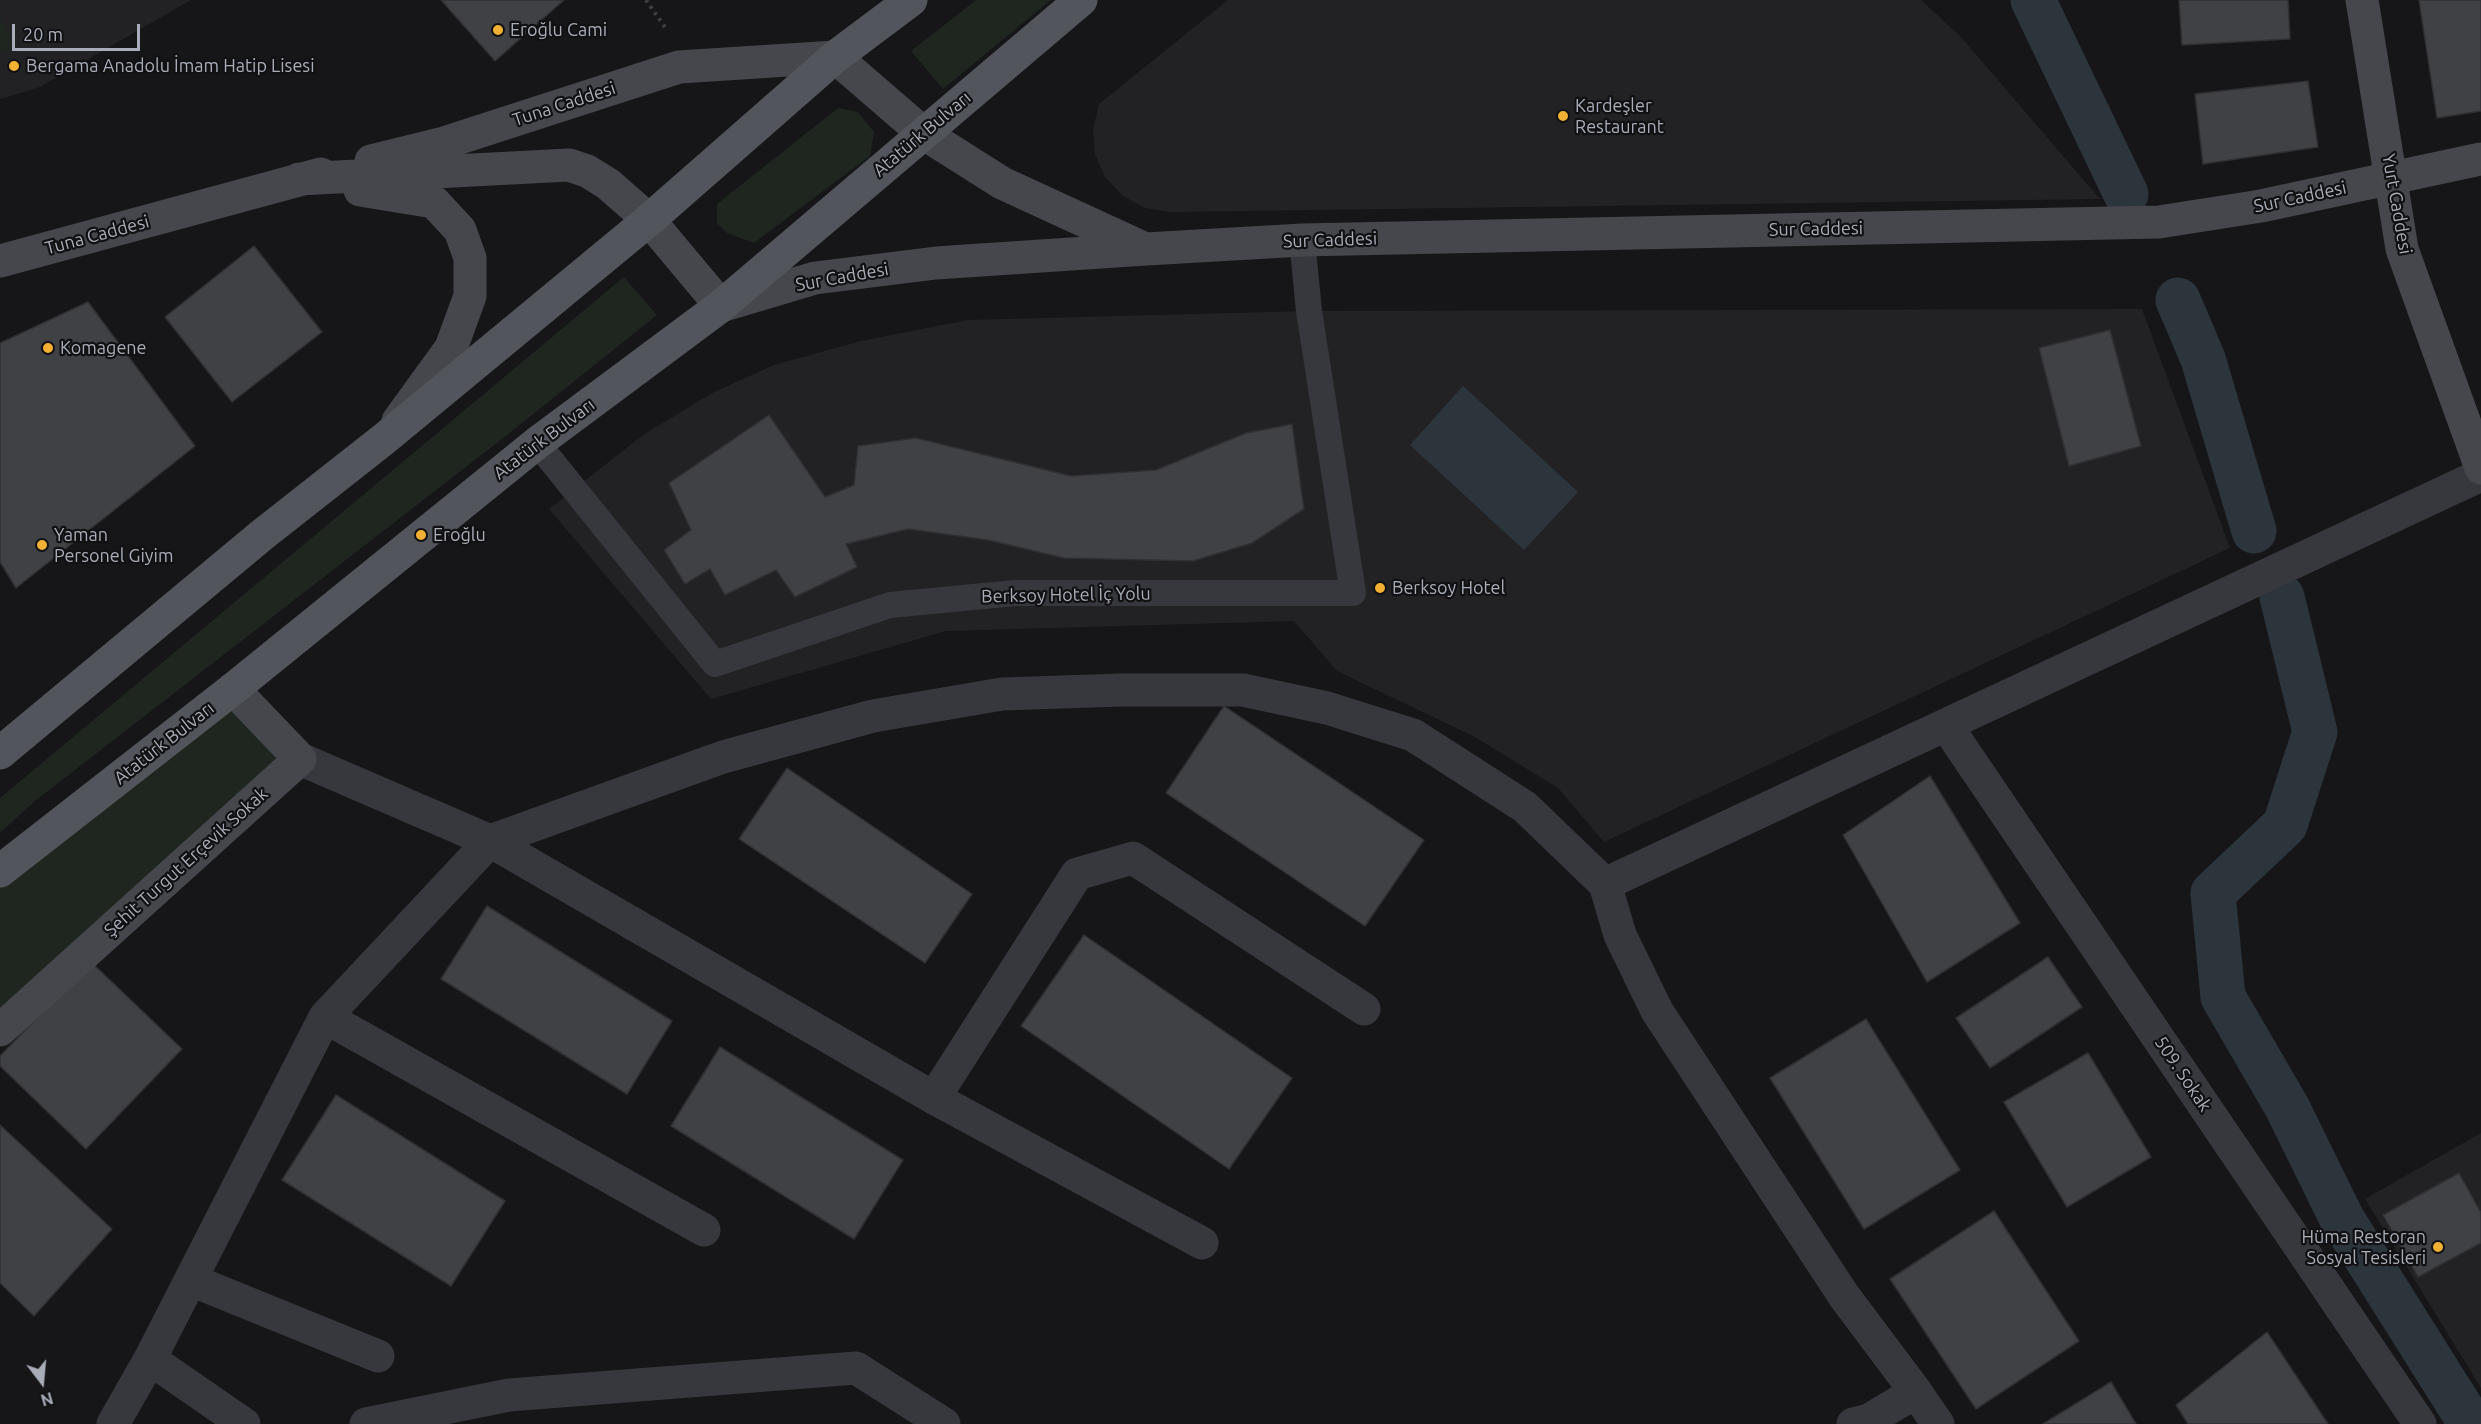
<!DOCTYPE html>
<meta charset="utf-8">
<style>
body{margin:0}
#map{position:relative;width:2481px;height:1424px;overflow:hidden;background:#161618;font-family:Ubuntu,sans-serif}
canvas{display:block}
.north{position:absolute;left:12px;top:1352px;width:60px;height:60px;-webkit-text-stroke:4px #111113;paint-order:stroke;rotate:164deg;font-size:16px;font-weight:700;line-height:24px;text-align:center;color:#a8adb8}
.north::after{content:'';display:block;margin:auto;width:21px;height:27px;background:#a8adb8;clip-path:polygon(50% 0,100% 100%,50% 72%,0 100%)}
.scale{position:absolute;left:12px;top:24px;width:128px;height:27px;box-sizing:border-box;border:3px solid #a8adb8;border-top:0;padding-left:8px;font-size:18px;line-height:21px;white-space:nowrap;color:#a8adb8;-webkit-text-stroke:4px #111113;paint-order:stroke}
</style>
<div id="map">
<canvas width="2481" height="1424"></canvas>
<div class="north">N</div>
<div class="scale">20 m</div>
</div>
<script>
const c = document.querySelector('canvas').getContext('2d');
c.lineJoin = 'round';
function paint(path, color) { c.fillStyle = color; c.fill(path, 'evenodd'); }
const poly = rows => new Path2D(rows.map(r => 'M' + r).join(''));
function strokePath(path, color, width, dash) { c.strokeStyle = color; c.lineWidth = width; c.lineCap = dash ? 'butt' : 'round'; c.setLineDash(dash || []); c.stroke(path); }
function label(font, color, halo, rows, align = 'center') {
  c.font = font + ' Ubuntu,sans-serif'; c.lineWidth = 4.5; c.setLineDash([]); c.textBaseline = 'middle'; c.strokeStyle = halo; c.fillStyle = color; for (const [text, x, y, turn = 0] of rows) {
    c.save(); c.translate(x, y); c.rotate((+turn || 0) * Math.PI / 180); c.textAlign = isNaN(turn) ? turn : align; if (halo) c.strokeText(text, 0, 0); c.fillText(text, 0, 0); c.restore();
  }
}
const built = poly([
 [0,0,191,0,40,87,0,99],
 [1228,0,1921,0,1961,37,2100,199,1170,212,1145,208,1123,196,1105,177,1095,154,1093,129,1099,104],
 [2142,309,2230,548,1604,842,1558,788,1475,737,1337,671,1294,621,946,631,711,699,549,509,643,435,714,392,774,365,861,341,968,320,1309,311],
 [2481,1133,2481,1388,2365,1199]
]);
const green = poly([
 [976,0,1051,0,943,89,911,51],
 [0,18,14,44,0,52],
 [838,108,858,112,874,132,870,156,754,243,727,233,717,223,717,204],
 [624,277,657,315,502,439,35,801,0,833,0,798],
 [233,689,300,759,0,1030,0,871]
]);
const water = poly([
 [1463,386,1578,492,1524,550,1410,445]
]);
const canal = poly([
 [2033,0,2126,194],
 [2178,300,2203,359,2254,531],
 [2282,597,2315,732,2285,825,2213,893,2223,997,2287,1107,2342,1219,2471,1424]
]);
const building = poly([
 [441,0,564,0,495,61,441,0],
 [2179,0,2288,0,2290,39,2182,45,2179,0],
 [2419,0,2481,0,2481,111,2437,118,2419,0],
 [2308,81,2318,147,2203,164,2195,94,2308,81],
 [254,246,322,332,232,402,165,317,254,246],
 [88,302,195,446,16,588,0,562,0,343,88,302],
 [2110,330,2141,446,2069,466,2039,348,2110,330],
 [769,415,825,497,854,485,858,446,916,438,1071,476,1156,470,1246,433,1292,424,1304,509,1252,543,1193,561,1064,558,988,540,908,529,846,544,857,567,795,597,776,570,725,595,710,569,685,584,664,550,691,530,669,483,769,415],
 [1224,706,1424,840,1365,926,1166,793,1224,706],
 [787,768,972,894,925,963,739,839,787,768],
 [1930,776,2020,923,1927,982,1843,835,1930,776],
 [487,906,672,1021,627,1094,441,979,487,906],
 [1084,935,1292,1078,1229,1169,1021,1026,1084,935],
 [2048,957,2082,1007,1990,1068,1956,1018,2048,957],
 [91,962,182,1049,86,1149,0,1066,0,1056,91,962],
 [1866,1019,1960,1170,1864,1229,1770,1078,1866,1019],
 [720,1047,903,1160,854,1239,671,1126,720,1047],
 [2088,1053,2151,1157,2067,1207,2004,1102,2088,1053],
 [336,1095,505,1201,451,1286,282,1180,336,1095],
 [0,1125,112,1229,34,1316,0,1283,0,1125],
 [2459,1173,2481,1213,2481,1243,2418,1277,2383,1215,2459,1173],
 [1994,1211,2079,1341,1976,1409,1890,1279,1994,1211],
 [2267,1332,2328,1424,2188,1424,2176,1405,2267,1332],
 [2111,1382,2136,1424,2043,1424,2111,1382]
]);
const path = poly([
 [646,0,667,30]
]);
const service = poly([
 [537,443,715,664,890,605,1015,593,1353,593,1309,311,1302,240]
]);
const minor = poly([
 [1946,725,2420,1424],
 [300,759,490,841,934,1098,1202,1243],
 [1605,884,2481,475],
 [325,1017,704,1230],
 [934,1098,1077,874,1133,858,1364,1009],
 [191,1280,378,1356],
 [150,1359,244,1424],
 [1916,1392,1938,1424],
 [113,1424,150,1359,325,1017,490,841,723,757,873,716,1002,694,1121,690,1243,690,1327,708,1413,735,1525,807,1605,884,1620,935,1657,1011,1844,1296,1916,1392,1869,1420,1853,1424],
 [366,1424,509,1395,856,1368,944,1424]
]);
const secondary = poly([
 [2362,0,2402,249,2481,468],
 [371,161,444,143,679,67,835,57,923,133,1002,183,1141,247],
 [299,179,569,165,587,171,608,184,649,220,721,306,815,278,936,263,1146,249,1302,240,2159,222,2261,206,2481,159],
 [360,190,434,202,460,230,470,258,470,296,451,348,398,421],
 [0,261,321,174],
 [0,1030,300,759,233,689]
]);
const primary = poly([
 [0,753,262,535,384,439,649,220,835,57,911,0],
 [0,871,233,689,537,443,721,306,1081,0]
]);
const markers = [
 [498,30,6,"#f2b134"],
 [14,66,6,"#f2b134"],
 [1563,116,6,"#f2b134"],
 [48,348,6,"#f2b134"],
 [421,535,6,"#f2b134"],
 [42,545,6,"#f2b134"],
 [1380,588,6,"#f2b134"],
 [2438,1247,6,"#f2b134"]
];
const poiNames = [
 ["Eroğlu Cami",510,30],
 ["Bergama Anadolu İmam Hatip Lisesi",26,66],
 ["Kardeşler",1575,106],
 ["Restaurant",1575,127],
 ["Komagene",60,348],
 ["Yaman",54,535],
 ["Personel Giyim",54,556],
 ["Eroğlu",433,535],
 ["Berksoy Hotel",1392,588],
 ["Hüma Restoran",2426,1237,"right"],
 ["Sosyal Tesisleri",2426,1258,"right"]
];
const streetNames = [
 ["Tuna Caddesi",564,104,-18],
 ["Atatürk Bulvarı",922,134,-40],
 ["Sur Caddesi",2300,197,-12],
 ["Yurt Caddesi",2397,204,80],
 ["Sur Caddesi",1816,229,-1],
 ["Tuna Caddesi",97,235,-15],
 ["Sur Caddesi",1330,240,-2],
 ["Sur Caddesi",842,277,-10],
 ["Atatürk Bulvarı",544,439,-37],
 ["Berksoy Hotel İç Yolu",1066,595,-1],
 ["Atatürk Bulvarı",164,743,-38],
 ["Şehit Turgut Erçevik Sokak",186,862,-42],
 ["509. Sokak",2183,1074,56]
];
paint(built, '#222225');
paint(green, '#1e261f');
paint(water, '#2c353c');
strokePath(canal, '#2c353c', 45);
paint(building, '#404145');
strokePath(building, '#303034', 1.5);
strokePath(path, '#3d3f44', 4, [3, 4.5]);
strokePath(service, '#37383d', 26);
strokePath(minor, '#37383d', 33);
strokePath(secondary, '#45474d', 33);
strokePath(primary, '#53555c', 33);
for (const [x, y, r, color] of markers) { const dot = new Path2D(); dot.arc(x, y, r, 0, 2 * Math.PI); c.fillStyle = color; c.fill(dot); strokePath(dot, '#111113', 2); }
label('18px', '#a8adb8', '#111113', poiNames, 'left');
label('18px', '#a8adb8', '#111113', streetNames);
</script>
